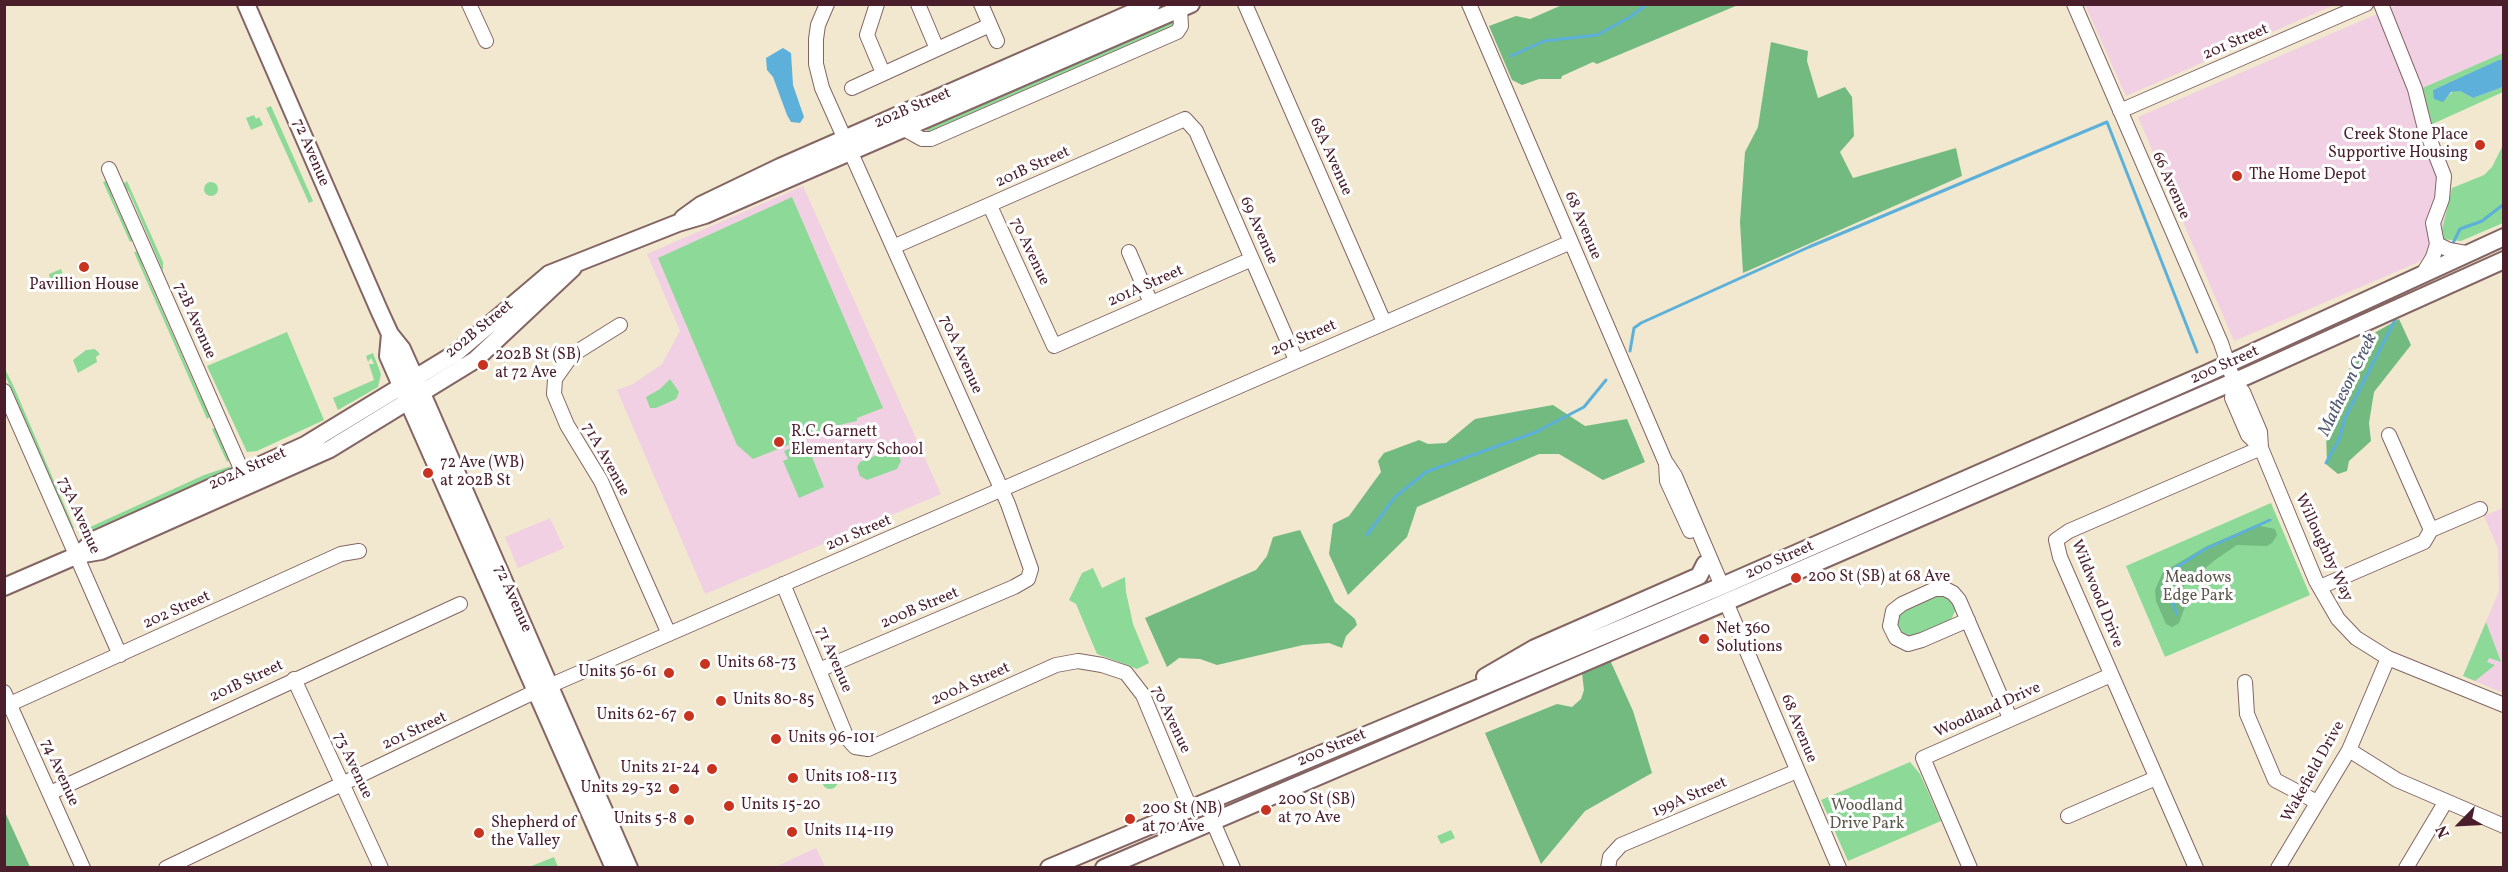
<!DOCTYPE html>
<style>
body{margin:0}
#map{position:relative;width:2508px;height:872px;overflow:hidden;background:#f1e8cf;font-family:Vollkorn,serif}
canvas{display:block}
.frame{position:absolute;inset:0;border:6px solid #4a1f2b;pointer-events:none}
.north{position:absolute;left:2430px;top:794px;width:60px;height:60px;-webkit-text-stroke:4px #fff;paint-order:stroke;rotate:246deg;font-size:16px;font-weight:700;line-height:24px;text-align:center;color:#4a1f2b}
.north::after{content:'';display:block;margin:auto;width:21px;height:27px;background:#4a1f2b;clip-path:polygon(50% 0,100% 100%,50% 72%,0 100%)}
</style>
<div id="map">
<canvas width="2508" height="872"></canvas>
<div class="frame"></div>
<div class="north">N</div>
</div>
<script>
const c = document.querySelector('canvas').getContext('2d');
c.lineJoin = 'round';
function paint(path, color) { c.fillStyle = color; c.fill(path, 'evenodd'); }
const poly = rows => new Path2D(rows.map(r => 'M' + r).join(''));
function strokePath(path, color, width, dash) { c.strokeStyle = color; c.lineWidth = width; c.lineCap = dash ? 'butt' : 'round'; c.setLineDash(dash || []); c.stroke(path); }
function label(font, color, halo, rows, align = 'center') {
  c.font = font + ' Vollkorn,serif'; c.lineWidth = 6; c.setLineDash([]); c.textBaseline = 'middle'; c.strokeStyle = halo; c.fillStyle = color; for (const [text, x, y, turn = 0] of rows) {
    c.save(); c.translate(x, y); c.rotate((+turn || 0) * Math.PI / 180); c.textAlign = isNaN(turn) ? turn : align; if (halo) c.strokeText(text, 0, 0); c.fillText(text, 0, 0); c.restore();
  }
}
const built = poly([
 [2085,5,2334,5,2126,96],
 [2398,5,2503,5,2503,53,2420,89,2427,123,2452,183,2441,234,2419,262,2234,341,2138,117],
 [803,186,941,494,705,594,617,390,633,384,662,364,680,331,647,254],
 [2503,508,2503,693,2463,676,2499,591,2498,549,2484,516],
 [550,518,564,548,518,568,505,537],
 [816,848,825,867,775,867]
]);
const green = poly([
 [1175,18,1175,25,928,132,925,127],
 [2503,53,2503,60,2433,90,2444,99,2454,91,2460,91,2473,98,2503,87,2503,92,2428,126,2420,89],
 [271,106,313,201,309,203,266,108],
 [254,115,256,119,259,117,263,125,251,130,246,118],
 [2503,145,2503,223,2461,241,2442,239,2441,234,2452,188,2484,175,2492,167],
 [109,180,113,199,126,227,135,239,130,242,103,182],
 [127,181,163,262,163,271,129,192,122,185],
 '204 189a7 7 0 1 1 14 0a7 7 0 1 1-14 0Z',
 [792,197,883,408,857,418,857,421,839,425,753,459,737,445,658,258],
 [140,251,143,267,200,396,207,402,212,416,207,419,134,252],
 [61,269,68,287,58,291,51,284,49,274],
 [287,332,324,420,257,451,247,452,207,366],
 [95,349,100,354,96,357,97,362,78,373,73,360,86,350],
 [373,353,381,374,378,387,338,410,333,398,374,380,369,364,374,364,371,358,368,362,366,356],
 [5,369,14,387,74,528,72,528,5,375],
 [670,379,679,392,676,399,656,408,650,408,646,397,660,389],
 [218,427,231,459,227,462,212,429],
 [806,442,824,487,799,498,783,461,788,459,784,451],
 [892,449,896,451,901,461,897,469,867,480,860,476,857,467,860,462],
 [231,466,225,473,86,534,77,533,204,475],
 [2271,503,2310,595,2165,657,2126,566],
 [1093,568,1102,588,1125,577,1126,592,1133,624,1149,663,1137,669,1097,654,1076,604,1069,600,1082,573],
 [1941,595,1952,599,1956,609,1950,622,1914,637,1907,638,1897,631,1897,616,1899,612],
 [2486,622,2501,662,2489,658,2487,662,2495,665,2475,681,2463,676],
 [1910,762,1920,774,1941,821,1848,861,1821,800],
 '822 781a8 8 0 1 1 16 0a8 8 0 1 1-16 0Z',
 [1451,830,1455,838,1441,844,1437,836],
 [554,857,558,867,529,867]
]);
const forest = poly([
 [1562,5,1562,4,1738,5,1597,64,1593,62,1562,76,1561,79,1539,79,1522,85,1512,80,1489,26,1516,16,1530,19],
 [1771,42,1808,51,1807,61,1818,98,1845,87,1852,97,1854,136,1840,152,1853,178,1956,148,1962,176,1743,273,1740,222,1745,152,1758,127],
 [2399,319,2411,345,2374,392,2369,423,2371,441,2349,461,2347,471,2338,474,2327,465,2326,429,2347,372,2376,332],
 [1553,405,1585,426,1627,419,1645,462,1603,480,1559,454,1539,454,1417,507,1407,537,1348,595,1329,554,1333,524,1349,516,1381,472,1378,461,1384,453,1419,440,1428,444,1446,443,1475,419],
 [2256,525,2275,529,2277,535,2272,543,2267,546,2237,545,2215,560,2183,587,2186,604,2179,623,2172,627,2166,624,2156,601,2155,590,2163,572,2207,546],
 [1300,530,1335,602,1355,619,1357,625,1346,636,1342,648,1329,643,1303,645,1217,665,1200,659,1179,658,1167,667,1145,618,1256,570,1267,556,1273,537],
 [1610,660,1633,711,1652,773,1585,811,1541,864,1485,733,1557,704,1572,707,1581,699,1584,690,1582,673],
 [4,812,5,812,30,867,5,867]
]);
const water = poly([
 [783,48,791,53,793,85,804,117,800,123,791,122,787,115,773,77,767,70,766,58],
 [2499,60,2503,60,2503,87,2473,98,2460,91,2451,92,2443,102,2434,99,2433,90]
]);
const stream = poly([
 [1511,56,1544,41,1597,35,1630,17,1647,4],
 [2453,243,2460,229,2482,221,2504,204],
 [1630,351,1634,328,1641,323,1809,247,2107,122,2197,352],
 [2326,463,2339,439,2345,418,2396,318],
 [1367,535,1395,497,1426,472,1536,432,1584,407,1606,380],
 [2177,614,2166,585,2174,569,2205,549,2270,520]
]);
const minor = poly([
 [469,4,486,41],
 [877,4,867,35,883,73],
 [918,4,937,49],
 [981,4,997,41],
 [1245,4,1384,322],
 [1469,4,1665,461,1675,476,1722,586],
 [2074,4,2221,343,2234,382,2243,392,2260,432,2261,448],
 [2381,4,2415,89,2424,125,2444,176,2442,199,2433,223,2437,244],
 [852,88,990,25],
 [2120,111,2366,4],
 [904,129,922,139,931,139,1177,32,1181,26,1180,10],
 [109,169,246,480],
 [990,206,1054,346,1252,259],
 [893,247,1185,119,1196,131,1296,360],
 [1129,252,1151,303],
 [2424,272,2433,257,2437,244,2449,250,2466,253],
 [620,325,572,355,555,379,554,394,567,425,601,481,669,634],
 [2234,382,2232,398,2248,435,2261,448,2316,581,2338,619,2356,638,2388,658,2504,705],
 [4,391,120,655],
 [1666,463,1667,481,1690,531],
 [2431,530,2480,509],
 [783,584,847,738,855,747,868,749,1056,665,1078,661,1102,665,1126,673,1143,695,1190,808],
 [2320,587,2424,542,2431,530,2389,435],
 [1726,602,1839,868],
 [1968,620,1922,640,1908,644,1896,638,1890,626,1893,611,1902,604,1935,589,1945,589,1953,593,1959,600,2010,718],
 [819,670,1014,587,1028,579,1031,569,1008,504,822,88,816,64,816,39,818,25,827,4],
 [294,679,381,868],
 [2245,682,2247,714,2275,780,2317,802],
 [4,692,83,868],
 [10,704,341,554,359,551],
 [2349,750,2397,780,2504,826],
 [50,793,460,604],
 [2068,816,2156,778],
 [1213,822,1233,868],
 [166,868,526,696,1571,242],
 [1608,868,1610,857,1621,845,1797,771],
 [1970,868,1923,758,2111,675],
 [2196,868,2060,557,2056,540,2069,531,2261,448],
 [2278,868,2349,750,2388,658],
 [2406,868,2446,801]
]);
const major = poly([
 [246,4,379,310,390,334,402,349,428,407,629,868],
 [683,218,701,205,780,167,1152,4],
 [390,334,388,356,614,868],
 [78,555,96,539,305,445,456,353,549,274,678,223,705,215,1191,4],
 [4,587,78,555,101,551,330,449,475,360,573,268],
 [1485,677,1535,648,1699,576,1705,564],
 [1049,868,1722,586,2208,373,2504,237],
 [1104,868,1726,602,2249,375,2504,260]
]);
const markers = [
 [2480,145,6,"#c8321e"],
 [2237,176,6,"#c8321e"],
 [84,267,6,"#c8321e"],
 [483,365,6,"#c8321e"],
 [779,442,6,"#c8321e"],
 [428,473,6,"#c8321e"],
 [1796,578,6,"#c8321e"],
 [1704,639,6,"#c8321e"],
 [705,664,6,"#c8321e"],
 [669,673,6,"#c8321e"],
 [721,701,6,"#c8321e"],
 [689,716,6,"#c8321e"],
 [776,739,6,"#c8321e"],
 [712,769,6,"#c8321e"],
 [793,778,6,"#c8321e"],
 [674,789,6,"#c8321e"],
 [729,806,6,"#c8321e"],
 [1266,810,6,"#c8321e"],
 [1130,819,6,"#c8321e"],
 [689,820,6,"#c8321e"],
 [792,832,6,"#c8321e"],
 [479,833,6,"#c8321e"]
];
const streetNames = [
 ["201 Street",2236,43,-23],
 ["202B Street",913,109,-23],
 ["72 Avenue",310,153,67],
 ["68A Avenue",1330,157,66],
 ["201B Street",1033,168,-24],
 ["66 Avenue",2170,186,66],
 ["68 Avenue",1582,226,67],
 ["69 Avenue",1258,231,66],
 ["70 Avenue",1029,252,65],
 ["201A Street",1146,287,-24],
 ["72B Avenue",194,321,66],
 ["202B Street",480,330,-39],
 ["201 Street",1304,339,-23],
 ["70A Avenue",960,355,66],
 ["200 Street",2225,366,-24],
 ["71A Avenue",605,460,61],
 ["202A Street",248,470,-24],
 ["73A Avenue",78,516,66],
 ["201 Street",859,534,-23],
 ["Willoughby Way",2323,548,65],
 ["200 Street",1780,561,-24],
 ["Wildwood Drive",2096,594,68],
 ["72 Avenue",512,599,66],
 ["200B Street",920,609,-23],
 ["202 Street",177,611,-24],
 ["71 Avenue",833,660,67],
 ["201B Street",247,682,-25],
 ["200A Street",971,685,-24],
 ["Woodland Drive",1988,711,-24],
 ["70 Avenue",1170,720,65],
 ["68 Avenue",1798,729,68],
 ["201 Street",415,732,-25],
 ["200 Street",1332,749,-23],
 ["73 Avenue",352,766,65],
 ["Wakefield Drive",2314,772,-61],
 ["74 Avenue",59,773,66],
 ["199A Street",1690,798,-23]
];
const poiNames = [
 ["Creek Stone Place",2468,136,"right"],
 ["Supportive Housing",2468,154,"right"],
 ["The Home Depot",2249,176],
 ["Pavillion House",84,286,"center"],
 ["202B St (SB)",495,356],
 ["at 72 Ave",495,374],
 ["R.C. Garnett",791,433],
 ["Elementary School",791,451],
 ["72 Ave (WB)",440,464],
 ["at 202B St",440,482],
 ["200 St (SB) at 68 Ave",1808,578],
 ["Net 360",1716,630],
 ["Solutions",1716,648],
 ["Units 68-73",717,664],
 ["Units 56-61",657,673,"right"],
 ["Units 80-85",733,701],
 ["Units 62-67",677,716,"right"],
 ["Units 96-101",788,739],
 ["Units 21-24",700,769,"right"],
 ["Units 108-113",805,778],
 ["Units 29-32",662,789,"right"],
 ["200 St (SB)",1278,801],
 ["at 70 Ave",1278,819],
 ["Units 15-20",741,806],
 ["200 St (NB)",1142,810],
 ["at 70 Ave",1142,828],
 ["Units 5-8",677,820,"right"],
 ["Shepherd of",491,824],
 ["the Valley",491,842],
 ["Units 114-119",804,832]
];
const parkNames = [
 ["Meadows",2198,579],
 ["Edge Park",2198,597],
 ["Woodland",1867,807],
 ["Drive Park",1867,825]
];
const waterNames = [
 ["Matheson Creek",2349,385,-64]
];
paint(built, '#f1d0e3');
paint(green, '#8dda98');
paint(forest, '#72ba80');
paint(water, '#5db0d9');
strokePath(stream, '#5db0d9', 3);
strokePath(minor, '#846564', 16);
strokePath(major, '#846564', 20);
strokePath(minor, '#fff', 14);
strokePath(major, '#fff', 16);
for (const [x, y, r, color] of markers) { const dot = new Path2D(); dot.arc(x, y, r, 0, 2 * Math.PI); c.fillStyle = color; c.fill(dot); strokePath(dot, '#fff', 2); }
label('16px', '#4a1f2b', '#fff', streetNames);
label('16px', '#4a1f2b', '#fff', poiNames, 'left');
label('16px', '#5e574c', '#fff', parkNames);
label('italic 18px', '#525971', '#fff', waterNames);
</script>
